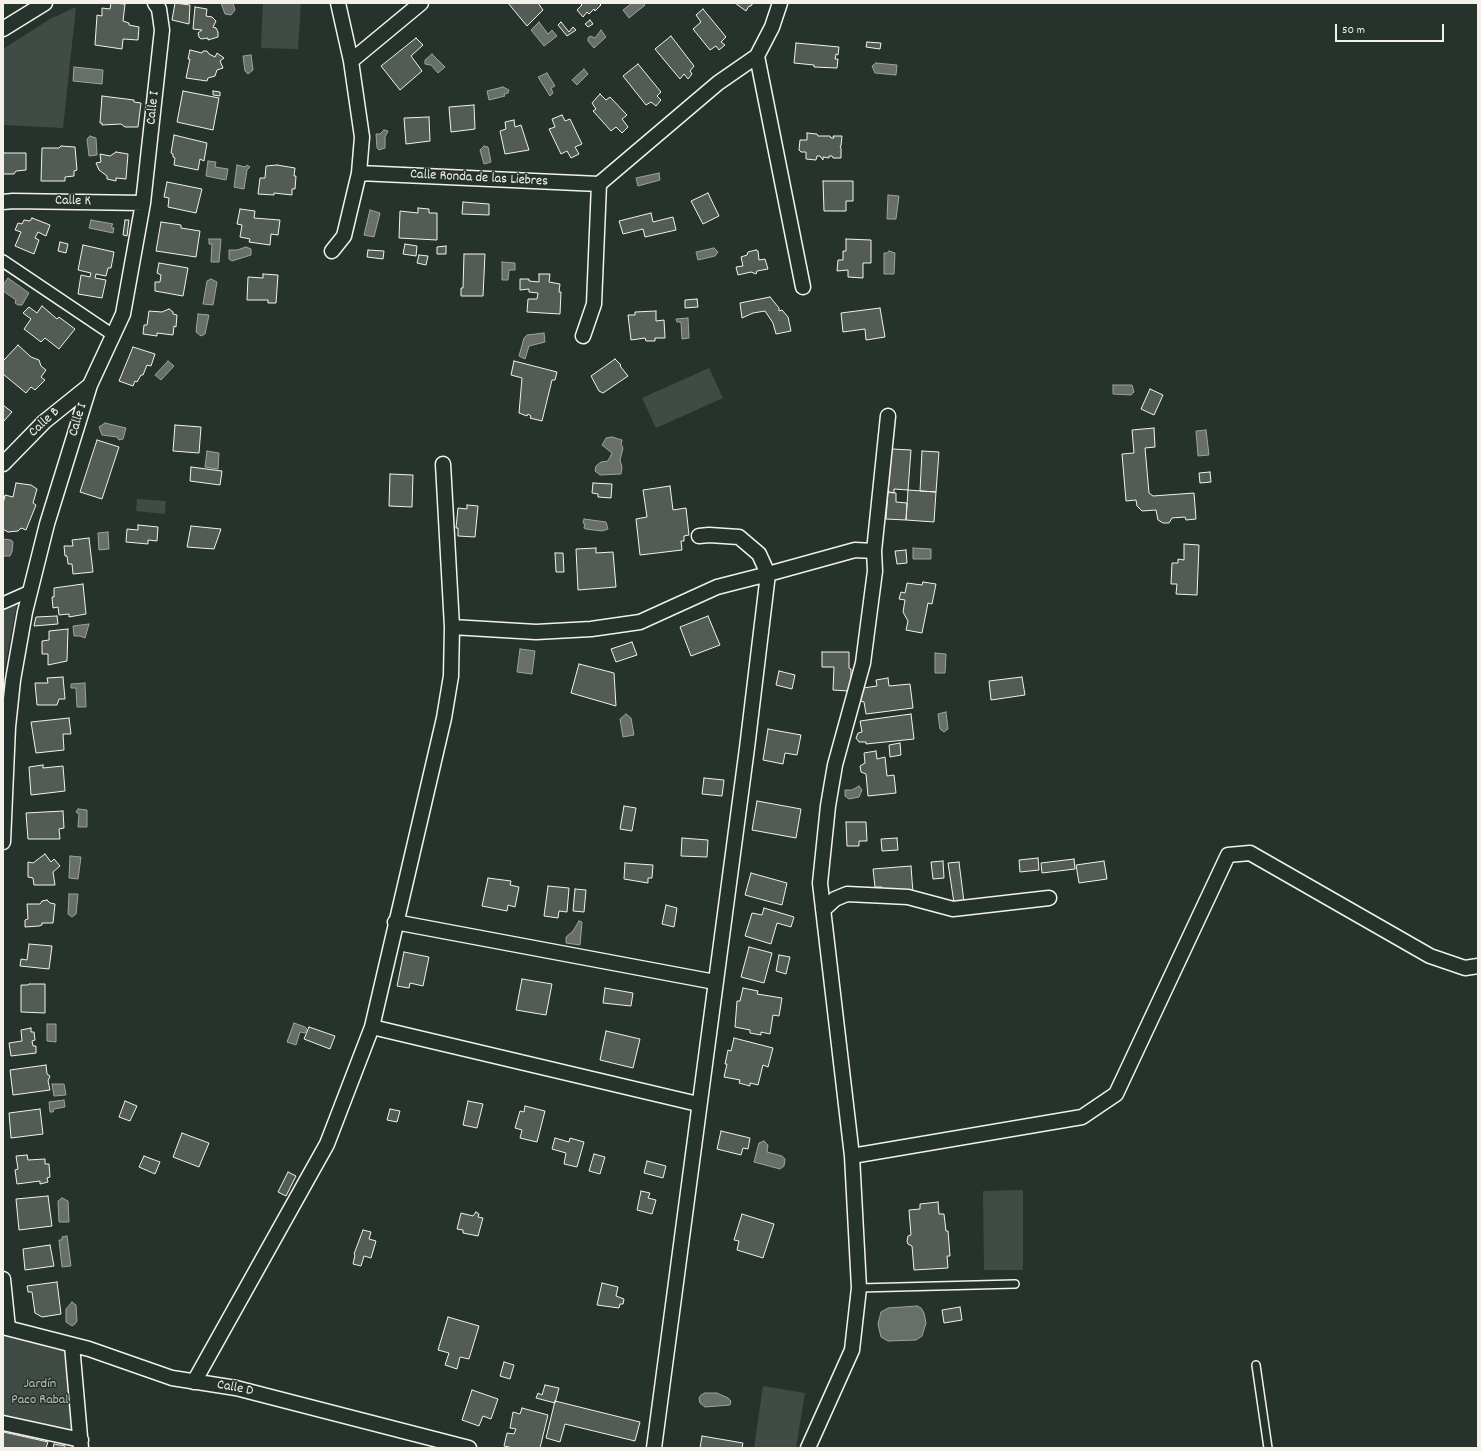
<!DOCTYPE html>
<meta charset="utf-8">
<style>
body{margin:0}
#map{position:relative;width:1481px;height:1451px;overflow:hidden;background:#26332d;font-family:Dekko,sans-serif}
canvas{display:block}
.frame{position:absolute;inset:0;border:4px solid #f4f1e8;pointer-events:none}
.scale{position:absolute;left:1335px;top:24px;width:109px;height:18px;box-sizing:border-box;border:2px solid #f4f1e8;border-top:0;padding-left:5px;font-size:12px;line-height:14px;white-space:nowrap;color:#f4f1e8;-webkit-text-stroke:3px #26332d;paint-order:stroke}
</style>
<div id="map">
<canvas width="1481" height="1451"></canvas>
<div class="frame"></div>
<div class="scale">50 m</div>
</div>
<script>
const c = document.querySelector('canvas').getContext('2d');
c.lineJoin = 'round';
function paint(path, color) { c.fillStyle = color; c.fill(path, 'evenodd'); }
const poly = rows => new Path2D(rows.map(r => 'M' + r).join(''));
function strokePath(path, color, width, dash) { c.strokeStyle = color; c.lineWidth = width; c.lineCap = dash ? 'butt' : 'round'; c.setLineDash(dash || []); c.stroke(path); }
function label(font, color, halo, rows, align = 'center') {
  c.font = font + ' Dekko,sans-serif'; c.lineWidth = 3; c.setLineDash([]); c.textBaseline = 'middle'; c.strokeStyle = halo; c.fillStyle = color; for (const [text, x, y, turn = 0] of rows) {
    c.save(); c.translate(x, y); c.rotate((+turn || 0) * Math.PI / 180); c.textAlign = isNaN(turn) ? turn : align; if (halo) c.strokeText(text, 0, 0); c.fillText(text, 0, 0); c.restore();
  }
}
const green = poly([
 [263,3,301,3,298,49,261,48],
 [76,7,63,128,3,125,3,49,50,19],
 [709,368,723,398,656,428,642,398],
 [137,499,166,501,165,514,136,511],
 [17,603,3,677,3,609],
 [1023,1190,1023,1270,984,1270,983,1191],
 [3,1327,72,1345,81,1440,3,1423],
 [763,1386,805,1393,796,1448,754,1448]
]);
const water = poly([
 [221,3,233,3,235,10,231,15,225,14,221,3],
 [632,3,643,3,645,5,629,18,623,10,632,3],
 [539,22,548,34,552,30,557,36,544,46,531,30,539,22],
 [601,30,606,37,594,48,588,41,588,38,590,36,595,38,601,30],
 [432,54,445,67,438,73,431,65,425,64,425,60,432,54],
 [251,55,253,70,248,74,245,71,243,56,251,55],
 [876,63,897,65,896,75,875,73,872,66,876,63],
 [74,67,103,70,102,84,73,81,74,67],
 [584,69,588,74,577,85,572,80,584,69],
 [547,73,555,86,551,88,553,93,550,96,538,77,547,73],
 [503,87,509,90,508,93,504,94,505,96,489,100,487,91,503,87],
 [384,130,388,131,385,137,385,148,379,150,377,148,376,134,380,134,384,130],
 [90,136,96,138,97,155,89,156,87,139,90,136],
 [484,146,488,147,491,162,484,164,480,150,484,146],
 [208,161,216,162,215,167,228,169,226,180,206,176,208,161],
 [237,165,245,167,247,165,250,167,247,170,244,189,234,187,237,165],
 [659,173,660,180,638,186,636,178,659,173],
 [888,195,899,196,896,219,887,219,888,195],
 [370,210,380,213,374,237,364,235,370,210],
 [91,220,113,224,111,227,114,228,113,233,89,228,91,220],
 [209,239,221,239,219,262,211,262,212,244,209,244,209,239],
 [246,247,251,249,251,255,232,261,229,259,229,250,237,250,246,247],
 [714,248,718,252,715,256,698,260,696,252,714,248],
 [889,251,895,253,894,274,884,274,884,253,887,253,889,251],
 [502,262,515,263,515,270,509,270,508,280,502,280,502,262],
 [8,278,29,293,22,305,18,305,15,303,16,300,3,291,3,285,8,278],
 [211,279,217,282,213,305,203,304,207,281,211,279],
 [198,314,209,315,205,334,201,336,196,332,198,314],
 [688,318,689,338,682,339,681,322,677,322,676,319,688,318],
 [544,333,545,342,529,346,525,359,519,356,524,338,527,335,544,333],
 [168,361,174,366,161,380,155,375,168,361],
 [1113,385,1132,385,1134,392,1131,395,1113,394,1113,385],
 [105,423,126,428,123,439,119,440,117,437,102,435,99,427,105,423],
 [1206,430,1209,455,1198,456,1196,431,1206,430],
 [612,437,622,440,621,444,623,448,620,460,622,467,621,474,600,475,595,471,596,466,601,462,608,461,612,453,602,445,606,438,612,437],
 [207,451,219,453,218,469,205,467,207,451],
 [584,519,606,522,608,529,602,531,586,529,584,528,585,524,583,523,584,519],
 [108,532,109,549,99,550,98,533,108,532],
 [3,539,11,540,13,542,12,552,10,556,3,556,3,539],
 [913,548,931,549,931,559,913,559,913,548],
 [89,624,85,638,80,636,74,636,73,626,89,624],
 [520,649,535,651,532,674,517,672,520,649],
 [935,653,946,654,945,673,935,673,935,653],
 [85,683,86,707,77,707,76,688,71,688,71,684,85,683],
 [946,712,948,729,944,732,940,729,938,714,946,712],
 [626,714,631,718,634,735,623,737,620,719,626,714],
 [859,786,862,790,859,797,849,799,845,796,845,790,852,790,859,786],
 [78,809,87,810,87,827,78,827,79,814,76,812,78,809],
 [70,856,81,857,78,879,69,878,70,856],
 [69,894,78,894,76,914,72,917,68,914,69,894],
 [579,921,582,922,580,945,566,943,566,937,573,931,579,921],
 [294,1023,305,1027,307,1029,305,1033,300,1032,296,1045,287,1042,294,1023],
 [47,1024,56,1024,56,1042,47,1041,47,1024],
 [52,1084,64,1084,66,1095,54,1096,52,1084],
 [64,1100,65,1107,54,1109,53,1112,50,1112,49,1102,64,1100],
 [764,1141,768,1145,767,1152,782,1156,785,1159,784,1166,780,1169,754,1162,759,1143,764,1141],
 [62,1198,68,1201,69,1222,59,1222,58,1201,62,1198],
 [67,1236,71,1266,62,1267,59,1240,62,1240,62,1237,67,1236],
 [72,1302,76,1305,77,1321,75,1324,72,1326,66,1322,66,1309,72,1302],
 [917,1306,921,1308,924,1313,926,1323,922,1336,916,1340,888,1341,881,1337,878,1324,881,1312,888,1308,917,1306],
 [705,1393,717,1393,728,1398,731,1401,730,1405,705,1407,700,1403,699,1398,701,1395,705,1393]
]);
const building = poly([
 [111,3,125,4,123,21,129,23,129,25,139,27,138,40,123,39,122,49,95,45,97,15,102,16,102,8,110,9,111,3],
 [175,3,190,5,189,24,172,20,175,3],
 [508,3,538,3,543,10,527,26,508,3],
 [580,3,599,3,601,5,595,11,594,9,589,14,587,12,583,17,577,10,582,5,580,3],
 [735,3,753,3,751,6,749,6,746,11,735,3],
 [195,7,207,9,206,16,212,17,216,21,213,27,216,28,218,32,218,37,208,40,208,38,201,39,199,37,198,33,202,30,193,29,195,7],
 [703,9,726,37,721,42,725,45,719,50,716,46,710,50,693,29,701,22,696,15,703,9],
 [590,20,593,24,588,27,585,24,590,20],
 [561,22,569,32,573,27,576,30,567,36,558,25,561,22],
 [671,36,694,66,690,71,692,74,688,79,684,74,680,79,655,49,671,36],
 [416,38,423,45,411,56,422,71,400,90,381,66,416,38],
 [867,42,881,43,880,49,866,47,867,42],
 [796,43,839,47,838,55,836,54,835,59,838,59,837,68,814,67,814,65,794,63,796,43],
 [190,50,202,53,203,51,207,51,209,54,215,57,217,53,224,58,220,61,223,68,217,70,215,76,208,78,207,81,186,78,190,59,188,59,190,50],
 [638,64,661,92,657,96,661,100,656,106,651,102,646,105,623,76,638,64],
 [183,91,219,98,213,130,177,122,183,91],
 [213,91,220,92,220,96,213,95,213,91],
 [600,94,606,100,610,97,627,115,622,119,628,127,622,133,616,127,611,131,593,111,596,109,592,103,600,94],
 [102,96,134,100,134,102,141,103,138,127,125,127,121,124,102,125,102,123,100,123,102,96],
 [474,105,475,129,451,132,449,107,474,105],
 [562,115,565,121,570,119,582,144,575,147,579,154,571,158,567,151,561,154,549,129,555,127,552,119,562,115],
 [429,117,430,141,406,144,404,118,429,117],
 [514,120,515,127,521,125,529,150,505,154,500,131,506,129,505,122,514,120],
 [807,133,817,134,818,136,830,136,831,138,834,138,833,136,842,136,841,146,840,146,841,148,841,158,833,158,832,156,829,156,829,158,823,157,823,160,820,156,817,156,816,160,806,159,806,152,801,152,799,150,800,140,807,140,807,133],
 [174,135,207,143,204,161,200,159,198,170,174,165,175,158,173,157,173,154,171,153,174,135],
 [61,146,75,147,77,170,74,171,74,176,65,177,65,181,41,181,42,148,59,148,61,146],
 [3,149,4,153,26,153,26,170,16,171,14,174,3,174,3,149],
 [116,152,128,154,126,179,116,178,116,181,107,179,107,176,99,170,96,163,101,162,100,154,110,156,116,152],
 [277,165,295,168,294,176,296,176,295,189,292,189,292,195,274,193,274,195,258,194,260,178,265,178,266,166,277,165],
 [823,181,853,181,853,201,846,201,846,211,824,211,823,181],
 [167,182,202,189,196,213,168,207,169,198,164,197,167,182],
 [708,193,719,216,703,224,691,201,708,193],
 [463,202,489,204,489,215,462,214,463,202],
 [418,208,429,209,429,213,437,213,437,240,399,238,400,211,418,213,418,208],
 [240,209,255,211,254,218,280,220,278,235,271,234,270,245,249,242,250,239,240,237,242,225,237,224,240,209],
 [651,213,653,222,673,217,676,230,645,237,643,229,623,234,619,221,651,213],
 [32,218,50,225,46,236,38,232,35,238,39,240,34,254,15,246,21,232,15,230,18,223,22,224,24,220,30,221,32,218],
 [125,220,129,220,127,236,123,235,125,220],
 [161,222,181,225,181,228,200,231,196,257,156,251,161,222],
 [846,239,871,240,871,263,863,263,863,278,848,277,848,270,837,271,838,260,843,260,843,251,846,251,846,239],
 [60,242,68,244,66,253,58,251,60,242],
 [405,244,417,246,416,256,403,254,405,244],
 [83,245,114,252,111,268,108,268,106,276,96,274,95,278,106,280,102,298,78,294,81,275,90,277,91,273,78,270,83,245],
 [446,246,446,254,437,254,437,247,446,246],
 [368,250,384,251,383,259,367,257,368,250],
 [756,250,758,251,759,260,765,259,768,269,757,271,756,274,751,272,738,275,736,267,743,266,741,257,747,255,748,252,756,250],
 [464,254,485,254,483,296,461,296,461,288,463,288,464,254],
 [419,255,428,256,426,265,417,263,419,255],
 [159,263,188,268,183,296,155,291,155,282,160,282,161,275,157,273,159,263],
 [263,274,278,275,276,303,268,303,268,300,247,300,248,277,263,278,263,274],
 [539,274,550,274,549,282,560,284,559,292,561,292,560,314,527,312,528,299,537,299,538,293,529,292,529,289,520,290,520,279,529,279,529,281,539,282,539,274],
 [770,297,779,308,779,311,782,310,788,317,791,331,776,334,773,323,765,311,753,313,742,318,740,303,770,297],
 [697,299,698,307,685,308,685,300,697,299],
 [42,306,57,319,59,317,75,329,59,349,45,338,41,342,24,329,31,319,23,313,29,307,37,313,42,306],
 [880,308,885,337,866,340,865,329,843,332,841,313,880,308],
 [169,309,173,312,173,314,177,315,176,327,174,326,173,335,157,333,157,336,143,334,144,325,147,325,149,311,162,312,169,309],
 [656,311,656,321,664,320,665,338,655,338,655,341,646,341,645,338,631,340,628,315,635,315,635,312,656,311],
 [18,345,31,357,39,360,41,366,46,370,41,377,45,380,35,390,31,387,26,393,3,374,3,361,18,345],
 [133,347,155,354,151,366,147,365,143,375,141,375,137,382,135,381,133,386,119,381,133,347],
 [615,359,621,365,620,366,628,376,603,393,599,391,591,376,615,359],
 [514,361,557,372,555,380,552,380,542,421,530,418,531,416,528,414,527,416,519,413,522,378,511,375,514,361],
 [1150,389,1163,395,1154,415,1141,409,1150,389],
 [3,405,12,412,3,422,3,405],
 [175,425,201,427,199,453,173,451,175,425],
 [1154,428,1155,447,1145,448,1149,493,1153,496,1194,493,1196,519,1186,520,1185,517,1172,518,1169,523,1163,523,1158,520,1156,510,1142,511,1137,506,1136,500,1126,501,1122,454,1134,453,1132,430,1154,428],
 [97,440,119,447,102,499,80,492,97,440],
 [892,449,911,450,908,490,894,489,894,493,888,492,892,449],
 [922,451,939,452,936,492,920,491,922,451],
 [191,467,222,471,220,485,190,481,191,467],
 [1210,472,1211,482,1200,483,1199,473,1210,472],
 [390,474,413,475,412,507,389,506,390,474],
 [16,483,31,485,37,489,33,503,36,505,26,530,21,528,18,531,8,532,3,529,3,504,5,495,13,497,16,483],
 [593,483,612,484,611,498,598,497,598,494,592,493,593,483],
 [670,486,673,510,686,508,689,535,684,536,684,541,681,541,682,550,640,555,636,519,647,517,643,490,670,486],
 [908,490,936,492,934,522,906,520,908,490],
 [888,492,896,493,896,502,907,503,906,520,886,519,888,492],
 [467,505,478,506,475,537,458,536,458,528,456,528,458,508,467,509,467,505],
 [138,525,158,527,157,541,148,540,148,544,126,542,127,529,138,530,138,525],
 [191,526,221,529,214,549,187,547,191,526],
 [89,538,93,572,73,574,72,564,68,564,67,556,65,556,64,546,73,546,72,540,89,538],
 [1184,544,1199,545,1197,595,1176,594,1177,584,1171,584,1172,563,1178,563,1178,559,1184,560,1184,544],
 [596,548,596,553,613,552,616,587,578,590,576,549,596,548],
 [906,550,907,563,897,564,895,551,906,550],
 [555,553,563,553,564,572,556,572,555,553],
 [923,582,936,584,932,604,928,603,922,633,906,630,908,621,903,612,905,600,899,599,901,592,905,593,907,583,922,585,923,582],
 [83,584,86,614,69,617,69,614,59,615,58,607,53,608,52,597,54,597,54,588,83,584],
 [57,616,58,624,34,626,36,617,57,616],
 [708,616,720,645,691,656,680,627,708,616],
 [68,629,67,661,48,665,48,654,42,654,42,641,49,640,49,631,68,629],
 [632,642,637,655,616,662,611,649,632,642],
 [822,652,849,652,849,668,851,669,851,679,848,691,833,690,834,667,822,667,822,652],
 [579,664,614,673,616,706,571,693,579,664],
 [779,671,795,675,792,689,776,685,779,671],
 [63,677,65,699,59,699,57,705,37,705,35,683,48,683,47,678,63,677],
 [1022,677,1025,695,991,700,989,681,1022,677],
 [888,678,889,686,910,684,913,708,866,714,864,702,860,701,860,691,863,691,863,688,877,686,876,680,888,678],
 [911,714,914,739,866,744,866,742,859,742,856,738,858,733,862,732,860,721,911,714],
 [69,718,71,734,63,734,64,750,36,753,31,722,69,718],
 [768,729,801,735,797,755,785,753,783,764,763,760,768,729],
 [900,743,901,755,890,757,889,745,900,743],
 [876,751,877,759,885,757,887,776,894,775,896,793,868,796,866,774,861,772,860,766,865,763,864,753,876,751],
 [43,765,43,768,63,766,65,791,31,795,29,767,43,765],
 [704,778,724,780,722,796,702,794,704,778],
 [757,801,801,809,796,838,752,830,757,801],
 [624,806,636,808,632,831,620,829,624,806],
 [63,811,64,828,59,829,60,839,28,839,26,813,63,811],
 [846,822,866,822,867,841,859,841,859,846,847,846,846,822],
 [682,838,708,840,707,857,681,856,682,838],
 [897,838,898,850,882,851,881,839,897,838],
 [45,854,51,862,54,859,60,866,53,872,55,885,34,885,33,878,28,877,28,862,33,863,45,854],
 [1038,858,1039,870,1020,872,1019,860,1038,858],
 [1074,859,1075,869,1042,873,1041,863,1074,859],
 [943,861,944,878,933,879,931,862,943,861],
 [1104,861,1107,879,1079,883,1076,865,1104,861],
 [959,862,964,902,954,903,948,863,959,862],
 [625,863,653,865,652,878,648,878,648,883,624,879,625,863],
 [911,866,913,893,883,895,882,887,875,887,873,869,911,866],
 [751,873,787,883,782,905,745,895,751,873],
 [488,878,511,881,510,885,519,887,515,907,508,905,507,911,482,906,488,878],
 [548,886,569,888,567,912,559,911,558,918,544,916,548,886],
 [575,889,586,890,584,912,573,911,575,889],
 [47,900,50,903,55,904,53,923,42,923,42,925,39,926,25,927,25,920,28,919,27,904,40,904,42,901,47,900],
 [666,905,677,908,674,927,662,924,666,905],
 [764,908,794,917,791,927,777,923,771,944,745,936,752,913,762,915,764,908],
 [29,944,52,946,49,969,20,966,21,959,27,960,29,944],
 [749,947,772,953,764,983,741,977,749,947],
 [404,952,429,957,423,986,410,983,409,988,397,986,404,952],
 [779,955,790,957,786,974,776,971,779,955],
 [522,979,552,984,546,1015,516,1010,522,979],
 [29,984,45,984,45,1013,21,1012,21,985,28,985,29,984],
 [605,988,633,993,631,1006,603,1003,605,988],
 [743,988,758,991,757,994,782,998,779,1016,773,1015,770,1034,761,1032,761,1035,750,1033,750,1030,735,1027,737,1001,740,1001,743,988],
 [309,1027,335,1036,330,1049,304,1039,309,1027],
 [31,1028,31,1032,34,1032,35,1040,32,1041,33,1046,36,1046,36,1053,11,1056,9,1043,22,1041,21,1030,31,1028],
 [606,1031,640,1039,633,1068,600,1060,606,1031],
 [734,1038,773,1048,768,1067,763,1065,758,1085,750,1083,750,1086,739,1083,740,1080,724,1077,727,1064,725,1064,728,1050,731,1051,734,1038],
 [46,1065,47,1074,50,1076,48,1081,50,1090,13,1095,10,1070,46,1065],
 [125,1101,137,1106,130,1121,119,1117,125,1101],
 [468,1101,483,1104,477,1128,463,1125,468,1101],
 [525,1106,545,1111,537,1142,520,1138,522,1130,515,1128,520,1111,524,1112,525,1106],
 [40,1109,43,1134,11,1138,9,1113,40,1109],
 [390,1109,400,1111,397,1122,387,1120,390,1109],
 [721,1131,750,1138,748,1149,743,1148,741,1155,717,1149,721,1131],
 [182,1133,209,1143,199,1167,173,1157,182,1133],
 [555,1138,569,1142,570,1138,584,1142,577,1167,564,1164,566,1153,552,1149,555,1138],
 [594,1154,605,1157,600,1174,589,1171,594,1154],
 [27,1155,28,1160,45,1159,45,1164,49,1164,50,1177,47,1178,48,1182,40,1184,40,1181,17,1184,15,1170,18,1169,16,1156,27,1155],
 [144,1156,160,1162,155,1174,139,1167,144,1156],
 [647,1161,666,1166,663,1178,644,1173,647,1161],
 [288,1172,296,1176,286,1196,278,1192,288,1172],
 [641,1191,650,1193,648,1198,656,1200,652,1214,637,1210,641,1191],
 [48,1196,52,1226,19,1230,16,1199,48,1196],
 [938,1202,939,1214,944,1214,946,1231,948,1231,950,1256,947,1256,948,1268,914,1270,912,1246,908,1244,907,1241,908,1236,911,1235,909,1210,920,1209,920,1204,938,1202],
 [476,1212,479,1214,478,1217,483,1218,478,1236,463,1233,463,1230,457,1229,461,1213,473,1216,476,1212],
 [742,1214,774,1224,763,1258,737,1250,739,1241,734,1240,742,1214],
 [363,1230,371,1232,369,1239,376,1241,371,1258,364,1256,361,1266,353,1264,355,1255,354,1254,363,1230],
 [50,1245,54,1266,25,1270,23,1249,50,1245],
 [57,1282,61,1314,42,1317,35,1313,32,1292,28,1292,27,1286,57,1282],
 [602,1283,618,1287,616,1296,624,1299,623,1304,620,1304,619,1308,597,1305,602,1283],
 [960,1307,962,1320,944,1323,942,1310,960,1307],
 [448,1317,479,1326,469,1359,460,1357,457,1369,445,1365,449,1353,438,1350,448,1317],
 [504,1362,514,1365,510,1379,500,1376,504,1362],
 [545,1385,559,1388,555,1403,536,1398,538,1393,542,1395,545,1385],
 [472,1390,498,1399,491,1419,483,1416,479,1426,462,1420,472,1390],
 [555,1401,640,1422,635,1441,565,1424,560,1442,546,1438,555,1401],
 [522,1408,548,1415,540,1448,513,1448,504,1446,507,1433,514,1434,516,1429,510,1428,513,1412,520,1414,522,1408],
 [3,1432,48,1442,46,1448,3,1448,3,1432],
 [702,1436,743,1443,742,1448,700,1448,702,1436],
 [54,1444,65,1446,65,1448,53,1448,54,1444]
]);
const service = poly([
 [859,1288,1015,1284],
 [1256,1365,1268,1448]
]);
const pedestrian = poly([
 [3,261,113,335],
 [3,603,30,591]
]);
const minor = poly([
 [3,29,45,3],
 [757,56,803,287],
 [351,61,421,3],
 [359,173,599,184,718,83,757,56,772,27,780,3],
 [3,202,13,201,143,203],
 [332,251,344,236,359,173,362,137,351,61,338,3],
 [583,336,594,304,599,184],
 [3,464,44,422,90,385],
 [443,464,452,627],
 [699,536,709,535,739,537,759,554,768,574,855,550,874,551,875,571,863,663,835,765,828,806,820,883,852,1156],
 [874,551,888,416],
 [3,842,8,727,13,680,25,612,47,524,90,385,123,314,143,203,162,30,159,9,155,3],
 [823,910,835,899,847,894,908,897,953,909,1049,898],
 [395,922,715,982],
 [372,1027,698,1104],
 [3,1279,8,1328],
 [3,1327,89,1349,172,1378,236,1388,469,1448],
 [72,1345,81,1448],
 [194,1382,327,1144,372,1027,444,718,451,676,452,627,536,632,591,629,640,622,717,587,768,574,747,748,654,1448],
 [3,1423,81,1440],
 [808,1448,852,1350,859,1288,852,1156,1082,1117,1116,1094,1228,855,1250,853,1430,956,1465,968,1478,966]
]);
const streetNames = [
 ["Calle I",154,108,-84],
 ["Calle Ronda de las Liebres",479,179,3],
 ["Calle K",73,202,1],
 ["Calle I",79,420,-73],
 ["Calle B",45,423,-43],
 ["Calle D",235,1389,11]
];
const parkNames = [
 ["Jardín",40,1385],
 ["Paco Rabal",40,1401]
];
paint(green, '#414b45');
paint(water, '#676f68');
strokePath(water, '#9fa39b', 1);
paint(building, '#525c55');
strokePath(building, '#f4f1e8', 1);
strokePath(service, '#f4f1e8', 10);
strokePath(pedestrian, '#f4f1e8', 14);
strokePath(minor, '#f4f1e8', 17);
strokePath(service, '#26332d', 7);
strokePath(pedestrian, '#26332d', 11);
strokePath(minor, '#26332d', 14);
label('14px', '#f4f1e8', '#26332d', streetNames);
label('14px', '#bebfb7', '#26332d', parkNames);
</script>
